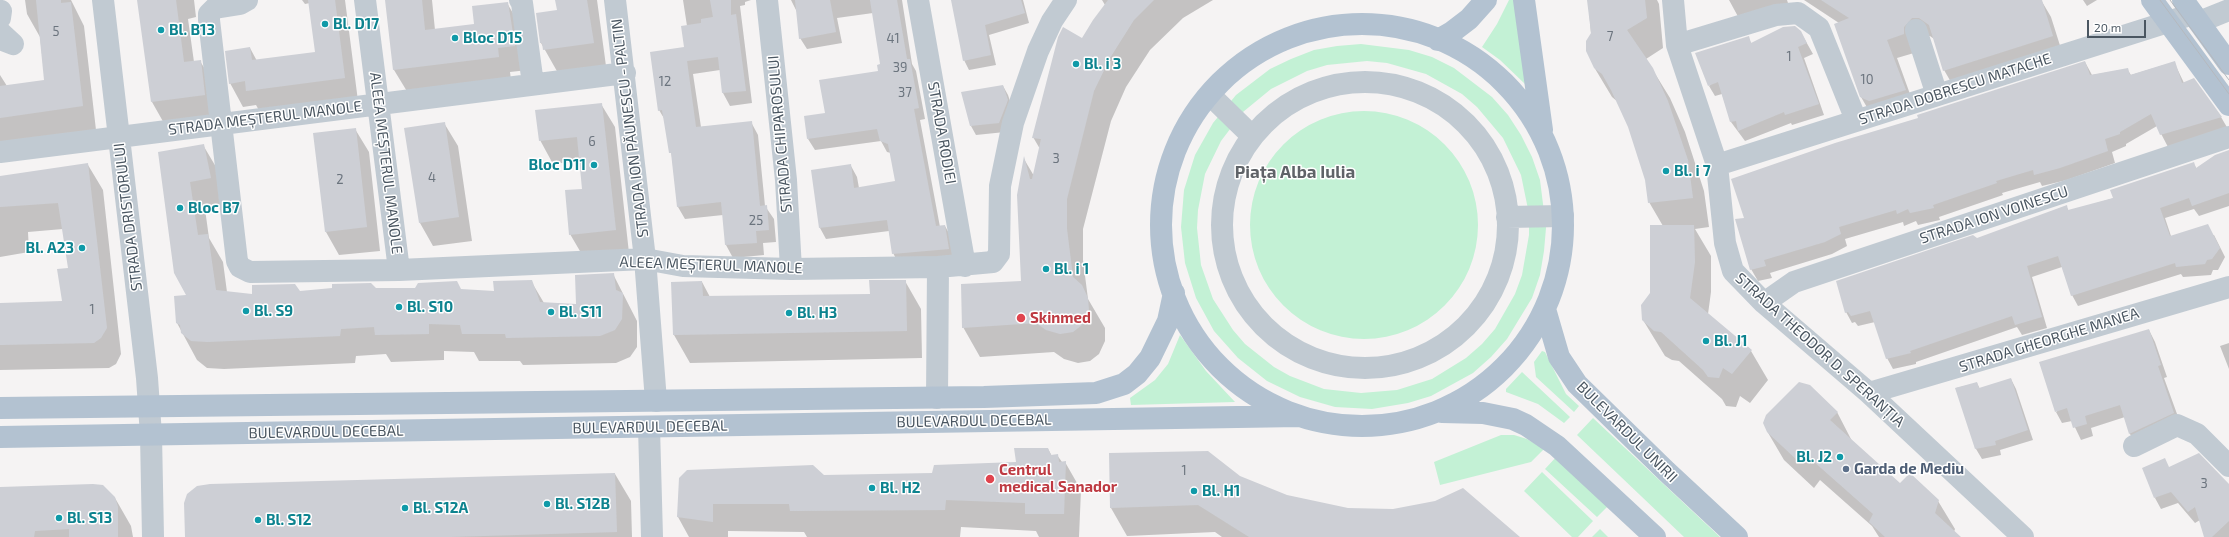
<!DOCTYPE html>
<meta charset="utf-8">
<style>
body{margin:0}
#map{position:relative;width:2229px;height:537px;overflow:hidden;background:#f5f3f3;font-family:"Exo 2",sans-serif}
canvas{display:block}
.scale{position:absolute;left:2087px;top:20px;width:59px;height:18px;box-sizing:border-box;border:2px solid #4a5661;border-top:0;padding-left:5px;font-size:12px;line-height:14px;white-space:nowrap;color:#4a5661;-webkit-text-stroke:3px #fff;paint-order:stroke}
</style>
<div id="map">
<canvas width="2229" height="537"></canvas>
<div class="scale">20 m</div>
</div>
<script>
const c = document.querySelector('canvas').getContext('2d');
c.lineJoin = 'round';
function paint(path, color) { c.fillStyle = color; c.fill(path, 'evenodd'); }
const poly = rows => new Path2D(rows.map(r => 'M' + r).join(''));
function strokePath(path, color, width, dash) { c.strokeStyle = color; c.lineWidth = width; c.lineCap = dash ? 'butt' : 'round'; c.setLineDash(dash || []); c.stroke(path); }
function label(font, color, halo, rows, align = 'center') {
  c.font = font + ' "Exo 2",sans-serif'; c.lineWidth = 3; c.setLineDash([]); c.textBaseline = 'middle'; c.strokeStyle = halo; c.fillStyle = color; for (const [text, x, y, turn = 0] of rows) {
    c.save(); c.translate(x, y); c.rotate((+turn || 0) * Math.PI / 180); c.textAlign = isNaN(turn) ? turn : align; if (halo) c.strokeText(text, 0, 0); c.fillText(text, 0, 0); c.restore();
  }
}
const green = poly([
 [1509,0,1520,0,1525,84,1500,60,1482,47,1497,24],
 [1361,44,1409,50,1432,57,1454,68,1492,97,1508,115,1521,135,1532,157,1540,180,1546,228,1544,251,1540,275,1532,298,1507,339,1491,357,1473,373,1431,396,1408,403,1372,409,1335,407,1300,397,1267,381,1238,358,1214,331,1196,298,1185,263,1181,227,1184,190,1195,155,1213,123,1236,95,1270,69,1291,59,1314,50,1337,46],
 [1367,61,1387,63,1426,74,1462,94,1477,107,1503,138,1521,175,1529,214,1529,235,1522,275,1515,294,1495,329,1482,344,1466,358,1432,379,1397,390,1361,393,1324,389,1290,376,1274,367,1245,344,1233,330,1213,299,1201,265,1197,228,1198,210,1205,174,1221,141,1243,112,1271,89,1307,71,1327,65],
 '1250 225a114 114 0 1 1 228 0a114 114 0 1 1-228 0Z',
 [1180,335,1206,371,1235,402,1131,405,1130,398,1155,380,1168,364],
 [1542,351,1545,352,1566,394,1579,406,1574,412,1536,377,1534,362],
 [1522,372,1570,417,1564,423,1538,404,1506,392,1506,389],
 [1593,418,1720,537,1684,537,1577,435],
 [1501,435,1514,435,1527,439,1544,449,1531,462,1440,485,1434,462],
 [1558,455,1610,504,1597,517,1545,469],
 [1542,472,1593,521,1578,537,1572,537,1524,491],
 [1600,529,1608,537,1592,537]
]);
const shadow = poly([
 [25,0,71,0,84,26,96,130,0,143,0,75,7,86,45,81,40,37,27,14],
 [138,0,194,0,196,17,188,19,194,62,200,61,214,84,218,119,165,125,152,102],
 [302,0,345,0,358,101,261,114,256,105,243,107,230,83,250,48,257,61,316,53,310,3,305,4],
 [386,0,432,0,435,30,475,25,507,3,521,27,528,70,510,72,511,80,408,93,394,70],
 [556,0,597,0,606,66,558,73,541,43,558,11],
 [683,0,751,0,745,2,745,5,740,6,752,103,730,106,723,93,720,70,693,74,701,127,751,122,758,135,765,206,774,219,776,242,763,243,764,255,733,258,726,245,723,215,685,219,678,207,672,157,665,120,659,110,685,48,687,26],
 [791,0,902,0,912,64,916,71,925,119,920,120,940,227,945,226,951,237,955,260,899,264,893,253,889,231,826,239,820,228,851,166,857,177,859,188,896,182,891,153,887,152,881,141,815,150,808,139,826,114,879,72,881,65,873,13,837,18,842,43,807,49,800,38,798,14],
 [952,0,1023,0,1029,23,989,35,996,65,969,70,964,60],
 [1102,0,1213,0,1183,18,1150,50,1126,87,1111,121,1083,229,1083,260,1088,299,1105,328,1105,341,1099,354,1090,361,1078,363,1064,359,1054,352,980,357,963,327,1022,282,1024,159,1034,176,1040,149,1033,137,1082,40,1105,5],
 [1588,0,1657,0,1659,4,1663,48,1646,59,1670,98,1685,132,1704,191,1709,227,1695,229,1711,256,1711,292,1708,314,1751,351,1768,380,1750,403,1740,396,1736,407,1726,406,1722,399,1679,361,1672,360,1665,356,1643,320,1651,294,1663,226,1649,202,1646,179,1629,127,1618,102,1612,97,1594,67],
 [1729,0,1787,0,1789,6,1741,22],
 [1804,0,2041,0,2051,17,2063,55,1955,89,1944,70,1934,39,1930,36,1923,37,1914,53,1897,58,1915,108,1872,116,1861,97,1839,23],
 [2083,0,2097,0,2087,6],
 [1800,31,1813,54,1804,58,1824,115,1792,125,1791,123,1745,141,1731,122,1722,94,1715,96,1709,86,1748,38,1752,44],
 [2085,62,2092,75,2127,69,2131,75,2174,62,2184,83,2221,117,2228,129,2168,147,2157,126,2126,144,2126,146,2112,152,2115,163,2067,180,2042,186,2040,182,2002,193,2003,195,1939,217,1940,220,1918,225,1916,221,1904,226,1903,222,1845,239,1847,246,1832,254,1770,273,1772,278,1758,281,1751,269,1746,219,1919,119],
 [1003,86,1008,95,1013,110,1005,132,976,135,971,126],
 [601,104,615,127,629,253,584,258,570,234,583,190,580,161,553,164,540,140],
 [444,123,458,146,472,241,433,246,420,223],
 [355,129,369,152,380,251,339,255,326,232],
 [203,145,219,172,226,205,205,209,209,238,223,262,227,292,253,295,375,289,461,290,495,293,531,281,544,303,578,305,613,274,637,321,637,347,630,357,616,363,523,365,520,361,479,361,474,352,444,351,444,360,391,362,386,354,356,356,355,363,224,369,207,368,197,360,177,323,188,295,159,153],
 [2229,151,2229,206,2199,216,2194,209,2165,218,2171,236,2214,235,2225,257,2218,270,2213,270,2211,275,2183,277,2181,274,2078,306,2072,295,2062,267,2032,277,2047,328,2022,335,2017,327,1916,362,1916,364,1893,369,1887,358,1875,322,1858,326,1855,322,1852,323,1846,312,1977,239,2066,206,2069,211,2114,198,2193,163,2197,169],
 [88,165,103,190,121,354,116,364,109,368,0,370,0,304,63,302,69,268,63,229,28,232,29,252,0,257,0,177],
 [905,281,921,309,922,358,690,363,674,335,702,282,710,297,871,295],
 [2149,330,2155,342,2167,377,2164,378,2181,425,2137,446,2130,434,2125,417,2091,428,2093,436,2081,440,2072,421,2062,423,2056,412],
 [2229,343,2229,369,2220,346],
 [2011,379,2016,389,2033,440,2000,450,2001,455,1982,459,1976,449,1956,388,1977,383,1980,389],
 [1837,412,1852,441,1900,484,1938,501,1955,529,1954,532,1959,537,1879,537,1872,526,1820,480,1814,488,1784,460,1767,431],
 [1048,449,1052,456,1057,455,1062,462,1065,462,1081,490,1079,537,1039,537,1036,531,961,527,960,537,807,537,804,532,728,531,728,537,689,537,678,517,680,479,933,474,1017,463],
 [1110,454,1239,477,1287,496,1348,509,1518,537,1222,537,1215,532,1127,536,1111,508],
 [2169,468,2229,486,2229,537,2205,537,2200,520,2195,523,2178,503,2161,509,2155,498],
 [615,474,631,501,632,537,186,537],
 [0,488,115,498,131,526,133,537,0,537]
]);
const building = poly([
 [36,0,61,0,61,3,71,2,83,106,0,118,0,86,44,80],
 [137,0,176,0,184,62,201,60,205,95,151,102],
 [308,0,335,0,345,78,246,91,245,81,229,84,225,51,250,47,252,60,315,52],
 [385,0,422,0,425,30,474,24,472,6,508,2,515,46,498,48,499,57,393,70],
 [555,0,587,0,594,43,543,50,542,43,540,43,536,13,557,10],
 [710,0,731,0,731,15,736,14,746,91,722,93,718,57,687,61,696,127,752,121,760,206,767,205,769,230,756,231,757,243,725,245,721,202,677,207,671,153,669,153,662,110,658,111,650,52,684,47,681,26,701,23,701,19,713,17],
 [795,0,830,0,836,32,799,39],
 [870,0,897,0,907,59,910,59,919,108,914,109,936,226,945,225,949,249,892,254,887,220,819,228,811,170,851,164,854,188,895,181,888,144,880,141,877,129,807,139,804,116,825,113,819,80,878,71,877,65,880,64],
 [951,0,1021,0,1025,13,985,25,991,55,963,61],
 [1108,0,1154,0,1134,20,1110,58,1094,91,1067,199,1067,229,1073,277,1082,285,1088,298,1089,311,1082,325,1073,332,1060,334,1046,330,1036,323,962,328,961,284,1021,281,1017,195,1024,156,1030,179,1032,179,1041,139,1032,138,1058,37,1063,27,1082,38,1093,20],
 [1587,0,1645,0,1647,18,1627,30,1653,68,1668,101,1688,160,1693,198,1648,203,1645,180,1628,127,1611,90,1602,74,1594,68,1586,51,1586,41,1591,33],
 [1821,0,2042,0,2053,36,1943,71,1929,25,1919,18,1912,18,1904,27,1904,34,1887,40,1906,90,1869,101,1860,97,1834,24,1849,18],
 [1795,26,1801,31,1807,43,1798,47,1819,104,1785,115,1784,112,1738,131,1736,121,1730,122,1718,82,1708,86,1695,53,1749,36,1751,43,1783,27],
 [2085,61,2090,75,2128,68,2130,75,2175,61,2182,83,2194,78,2222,117,2160,135,2151,114,2120,132,2120,134,2105,139,2108,151,2060,168,2034,175,2033,170,1996,181,1997,183,1933,205,1934,208,1910,213,1908,209,1897,214,1896,210,1839,227,1841,234,1825,242,1764,260,1766,266,1750,270,1735,219,1744,218,1731,179,1835,143,1918,118,1917,115],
 [1003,85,1008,100,999,123,970,126,961,92],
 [602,103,616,230,569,235,565,190,582,189,577,137,539,141,535,110],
 [445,122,459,217,419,223,404,128],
 [356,128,367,227,325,232,313,133],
 [204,144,211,178,190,182,198,235,208,234,216,290,252,294,252,285,295,284,300,291,332,288,332,284,371,283,376,288,415,288,418,283,457,281,461,289,494,291,493,281,532,280,540,302,576,304,575,275,614,273,616,290,623,293,622,319,615,330,600,336,506,338,505,334,462,334,460,325,429,324,429,334,375,335,374,327,341,329,340,336,208,342,191,341,181,333,180,325,176,323,174,296,186,295,174,273,158,152],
 [2229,150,2229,193,2192,206,2189,198,2160,208,2170,236,2208,224,2220,248,2212,259,2207,260,2205,264,2176,267,2175,263,2071,296,2058,256,2027,266,2042,317,2015,325,2012,316,1910,351,1911,353,1886,359,1870,311,1851,316,1848,312,1845,313,1836,281,1973,235,1977,238,2067,205,2068,210,2113,198,2110,190,2194,162,2196,168,2215,155],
 [88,163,107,328,101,338,94,343,0,345,0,303,62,301,57,269,68,268,58,203,0,207,0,176],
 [1650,225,1694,225,1695,262,1690,298,1752,350,1732,374,1723,368,1719,378,1708,377,1703,370,1661,332,1654,331,1642,320,1641,305,1650,293],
 [869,280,906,280,907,331,673,335,671,282,702,281,703,296,870,294],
 [2149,329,2161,365,2158,366,2174,413,2129,434,2120,405,2085,416,2087,424,2073,428,2067,408,2055,412,2039,362],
 [2011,378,2028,430,1995,441,1996,445,1975,449,1955,388,1977,382,1979,388],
 [1799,382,1810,385,1838,412,1830,420,1900,483,1910,473,1939,500,1935,513,1961,537,1885,537,1869,522,1873,514,1804,453,1798,461,1767,432,1763,423,1766,415],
 [1014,448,1048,448,1051,455,1058,454,1059,462,1066,461,1064,514,1025,514,1025,503,946,500,945,510,790,511,789,504,713,504,713,522,677,517,679,478,687,470,813,465,824,475,932,473,934,465,1016,462],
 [1208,451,1240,476,1287,495,1348,508,1393,509,1435,501,1463,488,1520,537,1249,537,1198,505,1110,508,1109,453],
 [2199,453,2229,484,2229,521,2212,537,2204,537,2195,507,2188,512,2171,492,2154,498,2142,468,2165,458,2169,467],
 [615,473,617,532,449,537,185,537,184,503,187,494,197,486,210,484],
 [93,484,103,485,115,497,118,507,118,537,69,537,69,529,35,531,34,537,0,537,0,487]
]);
const minor = poly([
 [103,0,147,378,151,435,153,537],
 [247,0,240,4,215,8,209,14,209,20,237,261,240,267,250,272,399,270,645,259,683,266,791,269,938,267,993,262,999,254,1000,186,1013,123,1038,51,1052,21,1066,0],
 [365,0,399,270],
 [520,0,522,3,533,84],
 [615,0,645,259,656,401],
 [767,0,786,180,791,269],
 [918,0,965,266],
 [1673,0,1677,45,1717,165,1725,243,1733,271,1764,303,1869,393,2023,537],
 [0,18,1,11],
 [2199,22,2229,10],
 [1916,30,1937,95],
 [0,32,13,44,0,39],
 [1677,45,1776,15,1798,13,1819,28,1856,120],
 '1222 225a143 143 0 1 1 286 0a143 143 0 1 1-286 0Z',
 [1210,95,1252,136],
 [0,152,625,73],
 [1717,165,2193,14],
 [1507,217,1563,216],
 [1764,303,1794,282,2229,137],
 [1869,393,2229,287],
 [937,398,938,267],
 [649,427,652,537],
 [2134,446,2177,425,2197,434,2229,466]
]);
const major = poly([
 [1524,0,1542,130],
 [2152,0,2229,105],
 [2183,0,2229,64],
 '1161 225a201 201 0 1 1 402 0a201 201 0 1 1-402 0Z',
 [1438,40,1452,32,1469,19,1486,0],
 [1545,309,1559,357,1577,384,1666,471,1737,537],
 [0,408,984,397,1096,393,1124,384,1137,374,1150,358,1168,321,1174,293],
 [1442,412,1483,413,1513,419,1526,425,1557,446,1655,537],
 [0,437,1299,416]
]);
const tram = poly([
 [2160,0,2229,94],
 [2170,0,2229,80]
]);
const markers = [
 [325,24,4,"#0f9aa8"],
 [161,30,4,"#0f9aa8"],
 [455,38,4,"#0f9aa8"],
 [1076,64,4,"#0f9aa8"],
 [594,165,4,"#0f9aa8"],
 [1666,171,4,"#0f9aa8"],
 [180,208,4,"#0f9aa8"],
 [82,248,4,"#0f9aa8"],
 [1046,269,4,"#0f9aa8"],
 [399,307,4,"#0f9aa8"],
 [246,311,4,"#0f9aa8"],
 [551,312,4,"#0f9aa8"],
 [789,313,4,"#0f9aa8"],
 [1021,318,5,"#e0444e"],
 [1706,341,4,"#0f9aa8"],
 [1840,457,4,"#0f9aa8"],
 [1846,469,4,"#5c6f8a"],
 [990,479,5,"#e0444e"],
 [872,488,4,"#0f9aa8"],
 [1194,491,4,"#0f9aa8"],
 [547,504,4,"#0f9aa8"],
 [405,508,4,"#0f9aa8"],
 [59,518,4,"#0f9aa8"],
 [258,520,4,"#0f9aa8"]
];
const numberNames = [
 ["5",56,32],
 ["7",1610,37],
 ["41",893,39],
 ["1",1789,57],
 ["39",900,68],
 ["10",1867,80],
 ["12",665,82],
 ["37",905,93],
 ["6",592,142],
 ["3",1056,159],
 ["4",432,178],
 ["2",340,180],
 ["25",756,221],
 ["1",92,310],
 ["1",1184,471],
 ["3",2204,484]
];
const cultureNames = [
 ["Bl. D17",333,24],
 ["Bl. B13",169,30],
 ["Bloc D15",463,38],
 ["Bl. i 3",1084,64],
 ["Bloc D11",586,165,"right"],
 ["Bl. i 7",1674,171],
 ["Bloc B7",188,208],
 ["Bl. A23",74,248,"right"],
 ["Bl. i 1",1054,269],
 ["Bl. S10",407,307],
 ["Bl. S9",254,311],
 ["Bl. S11",559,312],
 ["Bl. H3",797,313],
 ["Bl. J1",1714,341],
 ["Bl. J2",1832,457,"right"],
 ["Bl. H2",880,488],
 ["Bl. H1",1202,491],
 ["Bl. S12B",555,504],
 ["Bl. S12A",413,508],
 ["Bl. S13",67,518],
 ["Bl. S12",266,520]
];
const streetNames = [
 ["STRADA DOBRESCU MATACHE",1955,89,-18],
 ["STRADA MEȘTERUL MANOLE",265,118,-7],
 ["STRADA ION PĂUNESCU - PALTIN",630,128,-97],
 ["STRADA RODIEI",942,133,80],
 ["STRADA CHIPAROSULUI",780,134,-95],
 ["ALEEA MEȘTERUL MANOLE",386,163,83],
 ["STRADA ION VOINESCU",1994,215,-18],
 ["STRADA DRISTORULUI",128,217,-97],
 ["ALEEA MEȘTERUL MANOLE",711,265,2],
 ["STRADA GHEORGHE MANEA",2049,340,-17],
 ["STRADA THEODOR D. SPERANȚIA",1820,350,42],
 ["BULEVARDUL DECEBAL",974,421,-1],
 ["BULEVARDUL DECEBAL",650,427,-1],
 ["BULEVARDUL DECEBAL",326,432,-1],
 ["BULEVARDUL UNIRII",1627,432,45]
];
const healthNames = [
 ["Skinmed",1030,318],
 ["Centrul",999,470],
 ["medical Sanador",999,487]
];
const serviceNames = [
 ["Garda de Mediu",1854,469]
];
const quarterNames = [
 ["Piața Alba Iulia",1295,172]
];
paint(green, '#c3f1d5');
paint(shadow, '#0003');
paint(building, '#cdcfd5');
strokePath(minor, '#c1cad2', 22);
strokePath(major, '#b3c2d1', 22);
strokePath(tram, '#b5b8bd', 1);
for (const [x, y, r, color] of markers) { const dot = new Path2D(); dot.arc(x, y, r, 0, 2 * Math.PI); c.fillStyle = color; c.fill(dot); strokePath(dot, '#fff', 1.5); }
label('13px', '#6b747e', null, numberNames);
label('bold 15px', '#0d838f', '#fff', cultureNames, 'left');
label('15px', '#4a5661', '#fff', streetNames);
label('bold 15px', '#be3a42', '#fff', healthNames, 'left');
label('bold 15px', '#4e5e75', '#fff', serviceNames, 'left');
label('bold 17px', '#5f6368', '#fff', quarterNames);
</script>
